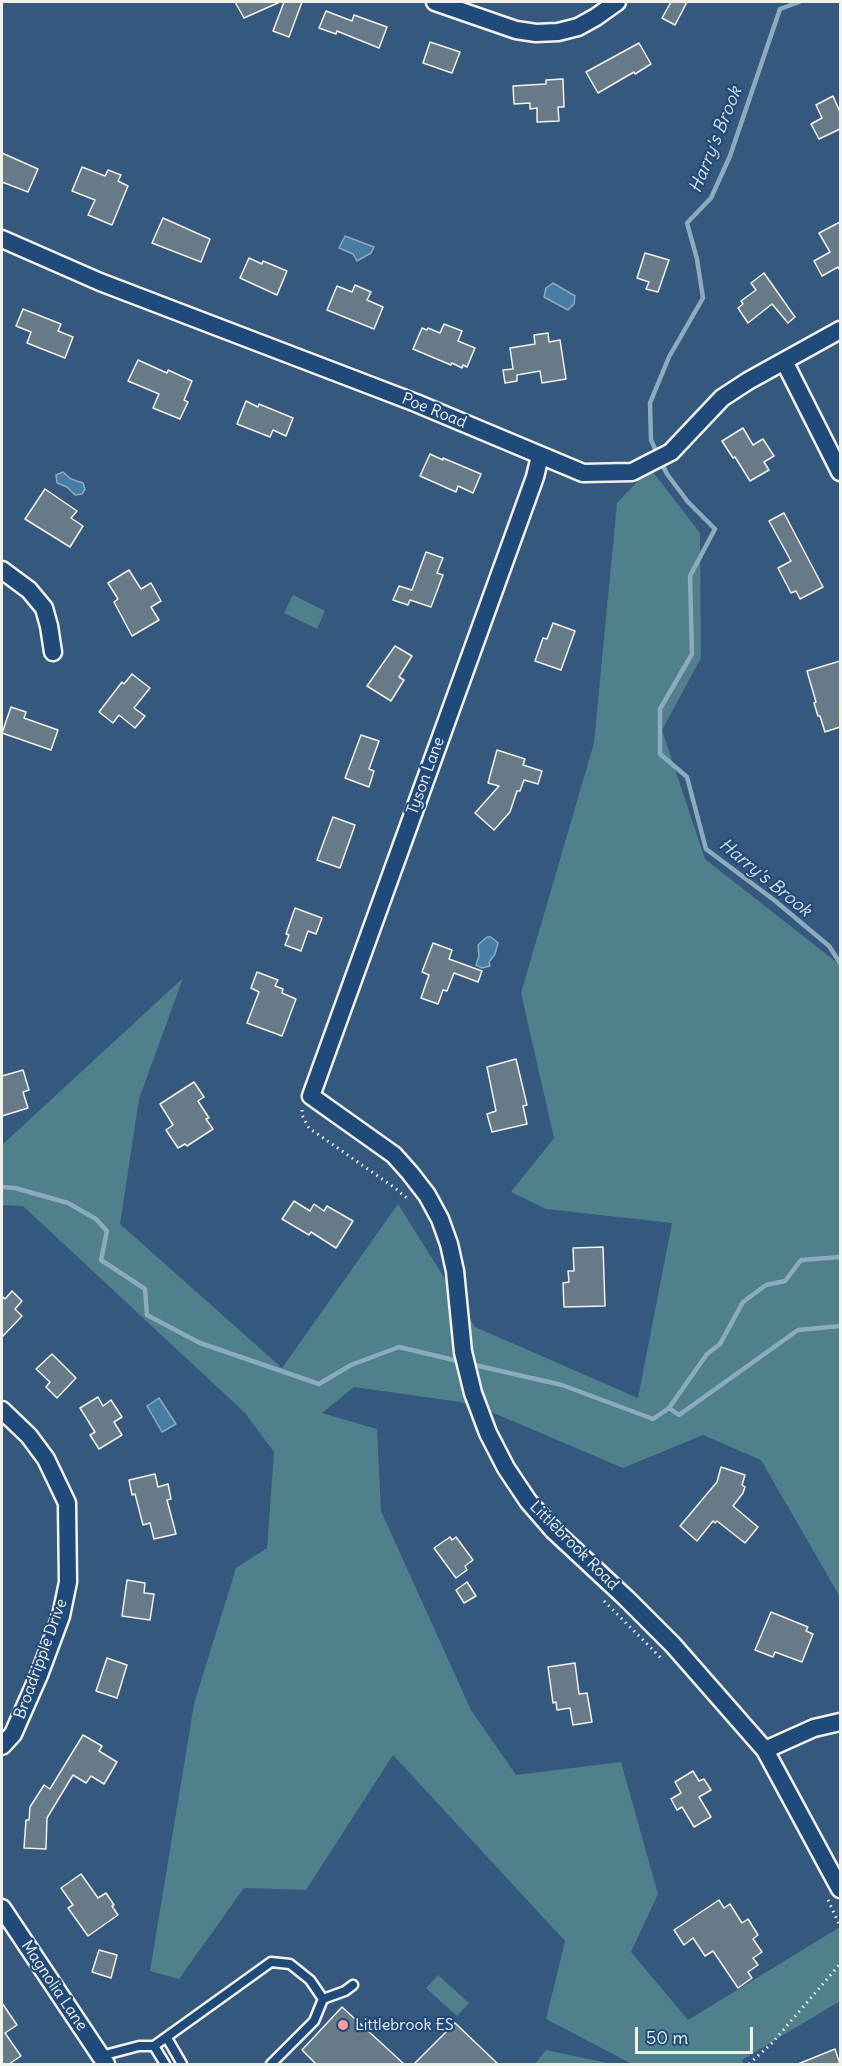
<!DOCTYPE html>
<style>
body{margin:0}
#map{position:relative;width:842px;height:2066px;overflow:hidden;background:#35587e;font-family:Delius,sans-serif}
canvas{display:block}
.frame{position:absolute;inset:0;border:3px solid #f4f1e8;pointer-events:none}
.scale{position:absolute;left:635px;top:2027px;width:118px;height:27px;box-sizing:border-box;border:3px solid #f4f1e8;border-top:0;padding-left:8px;font-size:18px;line-height:21px;white-space:nowrap;color:#f4f1e8;-webkit-text-stroke:4px #1f4a7a;paint-order:stroke}
</style>
<div id="map">
<canvas width="842" height="2066"></canvas>
<div class="frame"></div>
<div class="scale">50 m</div>
</div>
<script>
const c = document.querySelector('canvas').getContext('2d');
c.lineJoin = 'round';
function paint(path, color) { c.fillStyle = color; c.fill(path, 'evenodd'); }
const poly = rows => new Path2D(rows.map(r => 'M' + r).join(''));
function strokePath(path, color, width, dash) { c.strokeStyle = color; c.lineWidth = width; c.lineCap = dash ? 'butt' : 'round'; c.setLineDash(dash || []); c.stroke(path); }
function label(font, color, halo, rows, align = 'center') {
  c.font = font + ' Delius,sans-serif'; c.lineWidth = 4.5; c.setLineDash([]); c.textBaseline = 'middle'; c.strokeStyle = halo; c.fillStyle = color; for (const [text, x, y, turn = 0] of rows) {
    c.save(); c.translate(x, y); c.rotate((+turn || 0) * Math.PI / 180); c.textAlign = isNaN(turn) ? turn : align; if (halo) c.strokeText(text, 0, 0); c.fillText(text, 0, 0); c.restore();
  }
}
const green = poly([
 [650,468,700,533,701,658,662,730,705,859,840,965,840,1597,761,1460,703,1435,623,1468,489,1411,460,1402,354,1387,322,1413,377,1429,381,1511,471,1710,516,1775,621,1762,658,1894,631,1952,688,2020,840,1927,840,2001,742,2060,744,2064,632,2064,546,2019,565,1941,393,1755,306,1890,244,1888,179,1979,150,1971,194,1704,236,1568,267,1548,274,1452,245,1413,23,1206,2,1205,2,1145,183,978,139,1099,120,1224,282,1368,398,1204,475,1327,638,1398,672,1223,546,1209,511,1192,554,1138,521,993,594,743,617,503],
 [293,595,325,611,317,629,284,613],
 [438,1975,469,2003,457,2016,426,1988],
 [546,2050,612,2064,535,2064]
]);
const water = poly([
 [345,236,374,247,371,253,357,261,353,254,339,248,345,236],
 [553,283,575,296,574,304,568,310,544,297,546,288,553,283],
 [63,472,71,479,83,483,85,489,82,494,75,495,67,487,57,483,56,475,63,472],
 [487,937,491,937,498,943,495,954,489,962,490,966,482,968,476,965,479,956,478,945,487,937],
 [159,1398,176,1424,162,1432,147,1406,159,1398]
]);
const stream = poly([
 [658,455,651,440,650,403,669,357,703,298,697,259,687,223,711,198,730,156,780,9,799,2],
 [661,462,667,474,688,502,715,529,690,576,692,654,660,709,660,754,687,777,706,849,774,900,829,946,840,963],
 [2,1187,15,1188,68,1203,96,1219,107,1231,101,1260,145,1289,147,1315,200,1343,319,1384,351,1365,399,1347,462,1362],
 [470,1364,562,1385,653,1419,669,1408,679,1415,798,1330,840,1326],
 [669,1408,707,1354,720,1344,743,1302,766,1285,785,1281,801,1260,840,1257]
]);
const building = poly([
 [235,2,280,2,244,18,235,2],
 [284,2,302,2,289,37,273,31,284,2],
 [671,2,687,2,675,25,662,18,671,2],
 [326,11,352,21,354,15,387,27,379,48,337,31,336,34,319,28,326,11],
 [430,42,460,52,452,73,423,63,430,42],
 [639,43,651,64,635,74,634,72,598,93,586,72,639,43],
 [563,79,564,107,558,107,559,121,537,122,537,108,530,109,530,103,514,104,513,86,546,84,546,80,563,79],
 [833,96,840,112,840,129,819,139,811,124,822,118,816,105,833,96],
 [2,153,38,169,28,192,2,182,2,153],
 [82,167,105,176,108,170,121,175,118,181,128,186,112,225,88,215,95,200,72,191,82,167],
 [163,218,210,239,201,262,152,243,163,218],
 [840,222,840,271,838,267,822,276,814,261,830,252,819,233,840,222],
 [645,253,669,260,658,292,646,289,649,282,637,278,645,253],
 [249,258,262,264,263,261,287,271,277,295,240,278,249,258],
 [764,273,795,317,788,323,772,304,748,323,738,308,743,304,741,301,756,290,751,283,764,273],
 [355,285,371,292,367,300,383,307,374,329,327,310,337,286,352,292,355,285],
 [23,309,61,324,58,331,73,337,65,358,27,343,31,332,16,326,23,309],
 [444,324,462,331,458,341,475,348,467,367,463,365,462,368,452,363,451,365,413,349,422,328,427,330,428,328,440,333,444,324],
 [548,333,549,342,560,340,566,379,542,383,540,371,517,375,517,381,505,383,503,370,513,369,510,348,535,344,534,335,548,333],
 [138,360,167,373,168,370,192,381,184,400,188,402,180,419,153,408,159,394,128,381,138,360],
 [246,401,258,407,259,404,293,418,286,436,273,430,270,437,237,424,246,401],
 [743,428,753,445,763,439,774,456,764,462,769,470,750,481,735,457,733,458,722,441,743,428],
 [430,454,443,460,443,458,481,474,473,493,458,486,456,492,420,476,430,454],
 [45,489,77,511,71,518,83,526,70,547,25,519,45,489],
 [784,513,823,587,800,599,796,591,791,593,778,568,791,561,769,521,784,513],
 [426,552,443,558,437,573,443,575,431,607,410,600,408,605,393,600,399,586,412,590,426,552],
 [129,570,141,589,151,583,161,601,151,607,159,620,132,636,114,602,118,599,108,583,129,570],
 [553,623,575,631,561,670,535,661,543,638,547,639,553,623],
 [395,646,412,656,399,677,404,680,391,701,367,686,395,646],
 [840,661,840,727,825,732,820,716,818,716,814,703,816,702,807,671,840,661],
 [132,674,150,688,134,708,145,716,135,728,119,715,113,723,99,712,122,682,124,684,132,674],
 [11,707,26,712,24,718,58,730,51,750,2,733,11,707],
 [361,735,379,741,369,769,374,771,369,787,345,778,361,735],
 [497,750,525,759,523,765,542,771,538,784,524,780,520,791,517,791,510,812,494,830,475,813,499,786,488,783,497,750],
 [333,817,355,825,340,868,317,860,333,817],
 [295,908,322,918,316,934,308,931,301,951,285,945,289,935,286,934,295,908],
 [433,943,452,950,449,959,482,971,478,982,454,973,447,991,443,990,438,1004,421,998,429,975,422,972,433,943],
 [257,972,278,980,275,986,283,989,282,993,296,999,282,1036,247,1023,259,992,251,988,257,972],
 [516,1059,527,1105,523,1106,527,1124,492,1132,487,1114,496,1111,487,1067,516,1059],
 [23,1070,29,1090,23,1092,28,1108,2,1116,2,1076,23,1070],
 [194,1082,204,1097,198,1101,209,1118,206,1119,213,1129,187,1146,185,1144,178,1148,166,1130,173,1125,160,1104,194,1082],
 [294,1201,310,1211,314,1204,324,1211,327,1206,353,1221,336,1248,311,1232,309,1235,282,1219,294,1201],
 [603,1247,605,1306,564,1307,563,1283,569,1282,568,1271,574,1271,573,1248,603,1247],
 [12,1291,22,1301,15,1309,22,1316,2,1337,2,1296,5,1299,12,1291],
 [52,1354,76,1378,57,1398,46,1387,50,1382,36,1369,52,1354],
 [98,1397,103,1406,111,1400,122,1417,114,1422,122,1435,99,1449,90,1435,95,1432,80,1408,98,1397],
 [721,1467,745,1475,742,1485,745,1487,743,1493,733,1506,758,1527,745,1543,717,1521,715,1523,713,1521,697,1541,680,1526,717,1482,721,1467],
 [155,1474,158,1487,168,1484,171,1499,167,1500,176,1534,154,1539,150,1523,143,1525,135,1494,132,1495,129,1480,155,1474],
 [450,1537,452,1540,456,1537,473,1560,465,1566,467,1570,456,1578,434,1548,450,1537],
 [127,1580,145,1583,144,1593,154,1594,150,1620,122,1616,127,1580],
 [467,1582,476,1596,464,1603,456,1590,467,1582],
 [771,1612,808,1627,806,1631,813,1634,802,1662,775,1652,773,1657,755,1650,771,1612],
 [107,1658,127,1665,117,1698,96,1691,107,1658],
 [575,1663,579,1694,587,1693,592,1722,573,1725,570,1708,557,1710,556,1702,553,1703,548,1667,575,1663],
 [83,1735,102,1746,99,1751,117,1762,104,1784,91,1776,86,1783,73,1775,47,1818,46,1849,24,1848,26,1820,29,1820,30,1807,44,1785,50,1789,83,1735],
 [693,1771,699,1781,704,1779,711,1790,699,1797,711,1817,694,1827,682,1807,677,1810,671,1799,681,1793,675,1782,693,1771],
 [81,1874,98,1898,106,1893,114,1905,112,1906,118,1915,88,1936,68,1908,73,1905,61,1888,81,1874],
 [719,1900,724,1908,730,1904,742,1923,748,1919,758,1935,753,1939,762,1952,753,1958,758,1965,748,1972,752,1978,738,1988,713,1951,705,1956,693,1938,684,1945,674,1930,719,1900],
 [99,1950,117,1955,111,1978,92,1972,99,1950],
 [2,2003,17,2025,5,2033,21,2056,9,2064,2,2064,2,2003],
 [342,2007,404,2064,316,2064,302,2050,342,2007],
 [455,2023,498,2064,414,2064,455,2023],
 [835,2049,840,2064,798,2064,835,2049]
]);
const path = poly([
 [302,1110,302,1115,309,1128,395,1188,409,1200],
 [604,1601,663,1660],
 [828,1900,840,1926],
 [749,2064,772,2043,840,1964]
]);
const lane = poly([
 [323,1999,345,1991,353,1985],
 [167,2038,182,2064],
 [154,2046,165,2064],
 [101,2056,139,2046,154,2046,271,1962,290,1964,310,1980,323,1999,314,2021,271,2064]
]);
const street = poly([
 [435,2,516,30,536,33,558,32,578,27,596,17,617,2],
 [2,239,100,282,416,403,583,473,632,472,671,452,722,398,748,381,840,330],
 [784,361,840,472],
 [540,456,535,477,311,1096,394,1155,410,1173,427,1195,440,1219,449,1244,455,1271,463,1352,473,1393,488,1433,506,1468,528,1501,554,1531,626,1598,673,1645,765,1750,840,1889],
 [2,570,29,590,44,608,49,626,53,652],
 [2,1410,29,1436,46,1459,67,1503,68,1582,61,1616,39,1675,13,1734,2,1746],
 [765,1750,814,1728,840,1722],
 [2,1908,106,2064]
]);
const markers = [
 [343,2025,6,"#ff9aa2"]
];
const streetNames = [
 ["Poe Road",434,411,22],
 ["Tyson Lane",426,776,-70],
 ["Littlebrook Road",574,1546,45],
 ["Broadripple Drive",41,1659,-70],
 ["Magnolia Lane",54,1986,56]
];
const poiNames = [
 ["Littlebrook ES",355,2025]
];
const waterNames = [
 ["Harry's Brook",716,140,-68],
 ["Harry's Brook",765,878,39]
];
paint(green, '#4f808b');
paint(water, '#477da4');
strokePath(water, '#8cabbf', 1.5);
strokePath(stream, '#8cabbf', 4.5);
paint(building, '#677a88');
strokePath(building, '#f4f1e8', 1.5);
strokePath(lane, '#f4f1e8', 13);
strokePath(street, '#f4f1e8', 21);
strokePath(path, '#f4f1e8', 3, [1.5, 4.5]);
strokePath(lane, '#1f4a7a', 8);
strokePath(street, '#1f4a7a', 16);
for (const [x, y, r, color] of markers) { const dot = new Path2D(); dot.arc(x, y, r, 0, 2 * Math.PI); c.fillStyle = color; c.fill(dot); strokePath(dot, '#1f4a7a', 2); }
label('16px', '#f4f1e8', '#1f4a7a', streetNames);
label('16px', '#f4f1e8', '#1f4a7a', poiNames, 'left');
label('italic 18px', '#dae0de', '#1f4a7a', waterNames);
</script>
